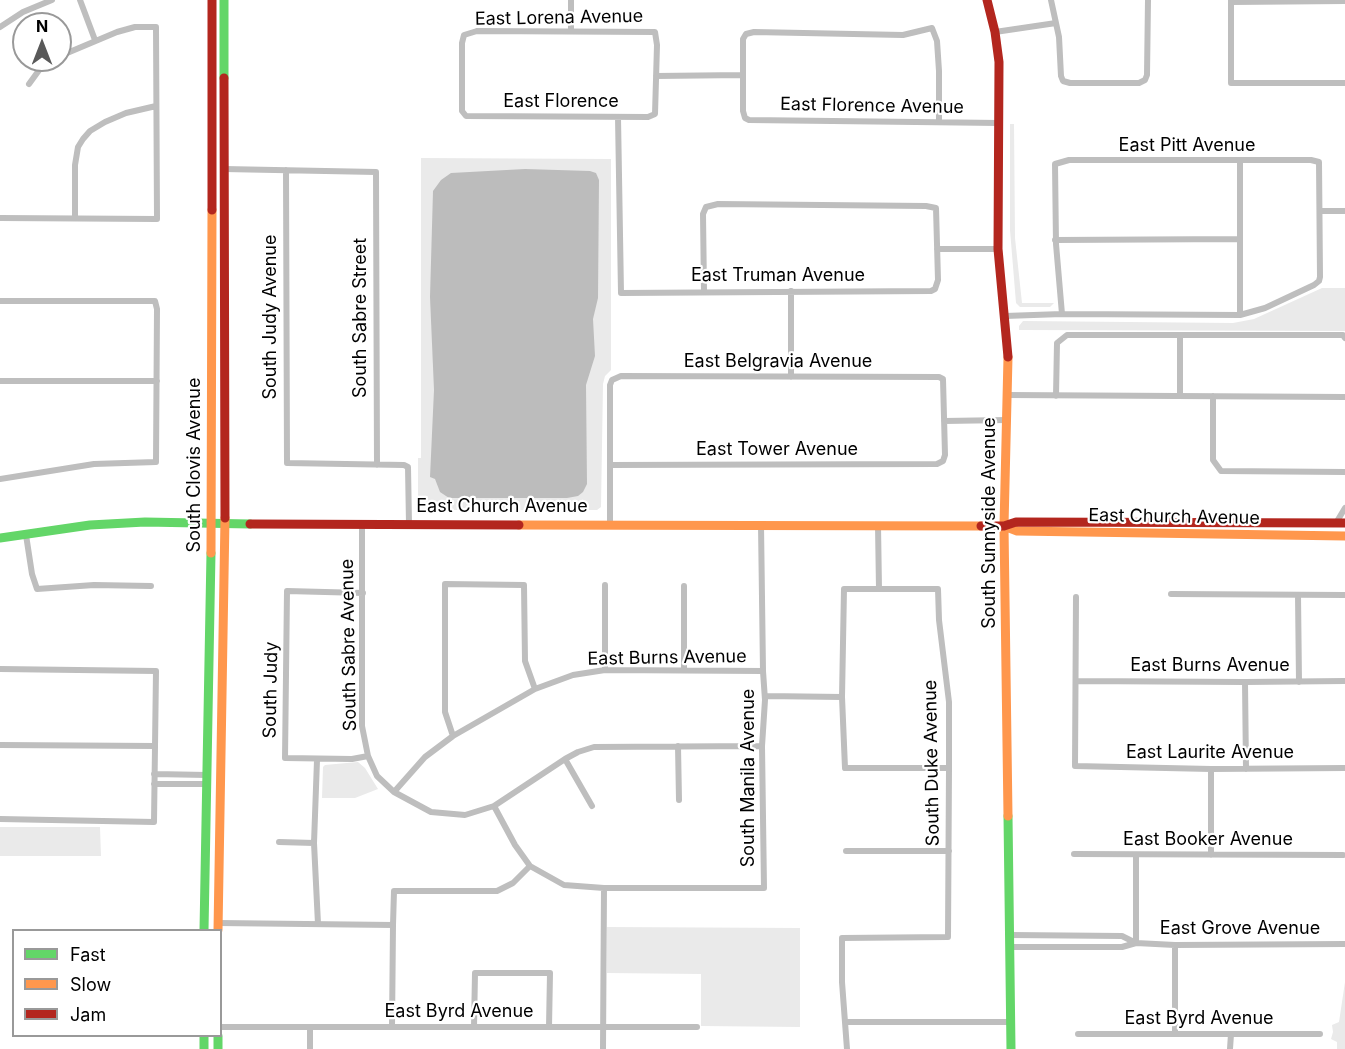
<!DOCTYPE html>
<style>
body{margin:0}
#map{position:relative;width:1345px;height:1049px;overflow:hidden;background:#fff;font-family:Inter,sans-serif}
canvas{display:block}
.legend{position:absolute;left:12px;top:929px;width:210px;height:108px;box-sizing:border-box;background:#fff;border:2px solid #999;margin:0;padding:8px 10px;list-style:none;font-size:18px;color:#000}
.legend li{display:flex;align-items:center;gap:12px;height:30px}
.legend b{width:30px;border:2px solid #999}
.north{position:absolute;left:12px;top:12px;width:60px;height:60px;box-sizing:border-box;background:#fff;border:2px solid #999;border-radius:50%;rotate:0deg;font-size:16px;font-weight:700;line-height:24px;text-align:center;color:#000}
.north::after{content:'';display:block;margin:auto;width:21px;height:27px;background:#595959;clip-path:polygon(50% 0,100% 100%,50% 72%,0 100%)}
</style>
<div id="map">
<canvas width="1345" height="1049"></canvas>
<ul class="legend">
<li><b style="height:8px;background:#63d668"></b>Fast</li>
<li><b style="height:8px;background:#ff974d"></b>Slow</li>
<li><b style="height:8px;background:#b3261e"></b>Jam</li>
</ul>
<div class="north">N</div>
</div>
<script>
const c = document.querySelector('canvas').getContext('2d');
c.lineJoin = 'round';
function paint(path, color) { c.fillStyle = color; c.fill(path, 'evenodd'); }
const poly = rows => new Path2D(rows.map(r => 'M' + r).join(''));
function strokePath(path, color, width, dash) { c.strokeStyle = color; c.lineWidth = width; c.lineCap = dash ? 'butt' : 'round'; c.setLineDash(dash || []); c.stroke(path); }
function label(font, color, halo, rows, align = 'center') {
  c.font = font + ' Inter,sans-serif'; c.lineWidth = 4.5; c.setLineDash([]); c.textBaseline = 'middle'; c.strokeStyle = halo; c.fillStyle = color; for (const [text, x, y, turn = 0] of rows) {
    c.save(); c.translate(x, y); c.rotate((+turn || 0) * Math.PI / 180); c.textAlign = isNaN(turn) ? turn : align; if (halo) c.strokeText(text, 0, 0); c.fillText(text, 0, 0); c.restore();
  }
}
const green = poly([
 [1010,124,1014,124,1015,238,1022,303,1054,303,1050,307,1020,307,1016,303,1010,230],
 [421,158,611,159,611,370,605,376,603,384,601,507,597,510,423,510,418,505,418,458,421,458],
 [1322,288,1345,288,1345,331,1019,330,1019,326,1023,321,1233,323,1254,319],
 [358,762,365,768,378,789,355,798,322,798,323,767,325,765],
 [0,827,100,827,101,856,0,856],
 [607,927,800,928,800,1027,701,1026,701,974,607,973],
 [1345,982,1345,1049,1337,1049,1337,1042,1331,1039,1333,1032,1332,1025,1339,1022]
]);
const water = poly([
 [525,169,590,171,596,173,599,180,598,298,593,319,595,356,586,385,587,484,583,492,578,496,567,498,449,498,440,492,435,479,430,477,434,390,430,297,433,191,441,180,451,173]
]);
const street = poly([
 [80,0,95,40],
 [571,0,571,31],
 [1051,0,1059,37,1061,76,1063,81,1070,83,1139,83,1145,80,1147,75,1148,0],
 [1231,0,1231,83,1345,83],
 [1231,2,1345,1],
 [0,27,23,12,52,0],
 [477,31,655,32,657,45,655,114,648,117,466,116,462,111,462,43,464,35,477,31],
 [995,32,1056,23],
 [656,76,743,75],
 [29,84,45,62,51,60],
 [618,117,621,293,931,291,935,289,938,280,936,208,926,206,718,204,706,207,703,214,704,291],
 [939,122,939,71,937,41,932,28,903,35,754,32,746,34,743,39,743,111,745,118,749,120,999,123],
 [1240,161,1240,315],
 [224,169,376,172,377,465],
 [286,170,287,463,404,465,408,467,409,524],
 [1320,211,1345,211],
 [0,218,157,219,156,27,135,27,117,32,60,56],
 [75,218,75,165,78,147,83,139,90,131,105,122,126,113,156,106],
 [1055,240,1240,239],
 [937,249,998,249],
 [791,291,791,377],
 [0,301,155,301,157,309,156,462,94,464,0,479],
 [1005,316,1062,314,1240,315,1265,308,1314,285,1319,281,1320,277,1319,162,1311,160,1069,160,1055,164,1056,244,1062,314],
 [1180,335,1180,396],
 [0,381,157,381],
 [1007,395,1345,397],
 [1056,396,1057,343,1067,335,1343,335,1345,338],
 [1213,396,1213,460,1221,471,1345,472],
 [944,421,1007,420],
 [610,465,937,464,943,461,945,455,943,379,939,377,621,376,612,380,610,385,610,524],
 [362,523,362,726,368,756,377,776,394,792,431,812,465,815,494,806,565,759,578,752,594,747,762,746],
 [1336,523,1345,508],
 [878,525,879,589],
 [26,535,32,574,37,589,94,585,151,586],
 [605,585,605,670],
 [684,586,684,669],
 [363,593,287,591,285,758,352,759,368,756],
 [1171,594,1345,595],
 [1298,595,1299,682],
 [1076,597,1075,766,1211,769,1345,768],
 [0,669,156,671,154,822,0,819],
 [1076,681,1245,682,1345,681],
 [1245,682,1246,769],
 [765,696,842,697],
 [453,736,445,712,445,584,524,585,525,661,535,689],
 [0,745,155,746],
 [678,746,679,800],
 [565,759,592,806],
 [317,760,314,843,318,924],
 [154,774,207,775],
 [154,784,206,784],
 [394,792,425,757,453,736,535,689,573,675,605,670,763,671],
 [494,806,515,845,530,866,564,885,604,888,764,888,762,746,765,700,763,671,761,525],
 [279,842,314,843],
 [846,851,949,851],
 [1074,854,1343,855],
 [1136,855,1136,943,1175,945,1345,944],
 [1211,855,1211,769],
 [218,923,393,925,394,891,497,891,513,883,530,866],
 [1010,935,1122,936,1136,943,1122,947,1010,947],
 [846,1022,1011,1022],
 [220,1027,697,1027],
 [392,1027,393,925],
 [474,1027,475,973,550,973,549,1027],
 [1078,1034,1320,1034],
 [1175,1034,1175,945],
 [310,1049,310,1027],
 [603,1049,604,888],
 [847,1049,842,982,842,938,948,937,949,768,949,702,939,620,938,589,844,589,842,697,845,768,949,768],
 [1230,1049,1231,1034]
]);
const fast = poly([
 [224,0,224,78],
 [0,538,90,525,145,522,250,524],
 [1008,816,1011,1049],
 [204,930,211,553],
 [204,1036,204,1049],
 [218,1036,218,1049]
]);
const slow = poly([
 [519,525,981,526],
 [1004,526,1017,531,1345,536],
 [211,553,212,210],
 [1008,816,1004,526,1008,357],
 [218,930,225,518]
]);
const jam = poly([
 [212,0,212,210],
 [987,0,995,32,999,62,998,249,1008,357],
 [224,78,225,518],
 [250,524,519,525],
 [981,526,1004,526,1016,522,1345,523]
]);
const streetNames = [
 ["East Lorena Avenue",559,18,-1],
 ["East Florence",561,102],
 ["East Florence Avenue",872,106,1],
 ["East Pitt Avenue",1187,146],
 ["East Truman Avenue",778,276],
 ["South Judy Avenue",271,317,-90],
 ["South Sabre Street",361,318,-90],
 ["East Belgravia Avenue",778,362],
 ["East Tower Avenue",777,450],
 ["South Clovis Avenue",195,465,-90],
 ["East Church Avenue",502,507],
 ["East Church Avenue",1174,517,1],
 ["South Sunnyside Avenue",990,523,-90],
 ["South Sabre Avenue",349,645,-91],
 ["East Burns Avenue",667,658,-1],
 ["East Burns Avenue",1210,666],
 ["South Judy",271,690,-89],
 ["East Laurite Avenue",1210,753],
 ["South Duke Avenue",932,763,-91],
 ["South Manila Avenue",749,778,-90],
 ["East Booker Avenue",1208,840],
 ["East Grove Avenue",1240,929],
 ["East Byrd Avenue",459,1012],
 ["East Byrd Avenue",1199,1019]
];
paint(green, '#eaeaea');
paint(water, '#bcbcbc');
strokePath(street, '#bebebe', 6);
strokePath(fast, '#63d668', 9);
strokePath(slow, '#ff974d', 9);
strokePath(jam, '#b3261e', 9);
label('18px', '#000', '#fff', streetNames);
</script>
